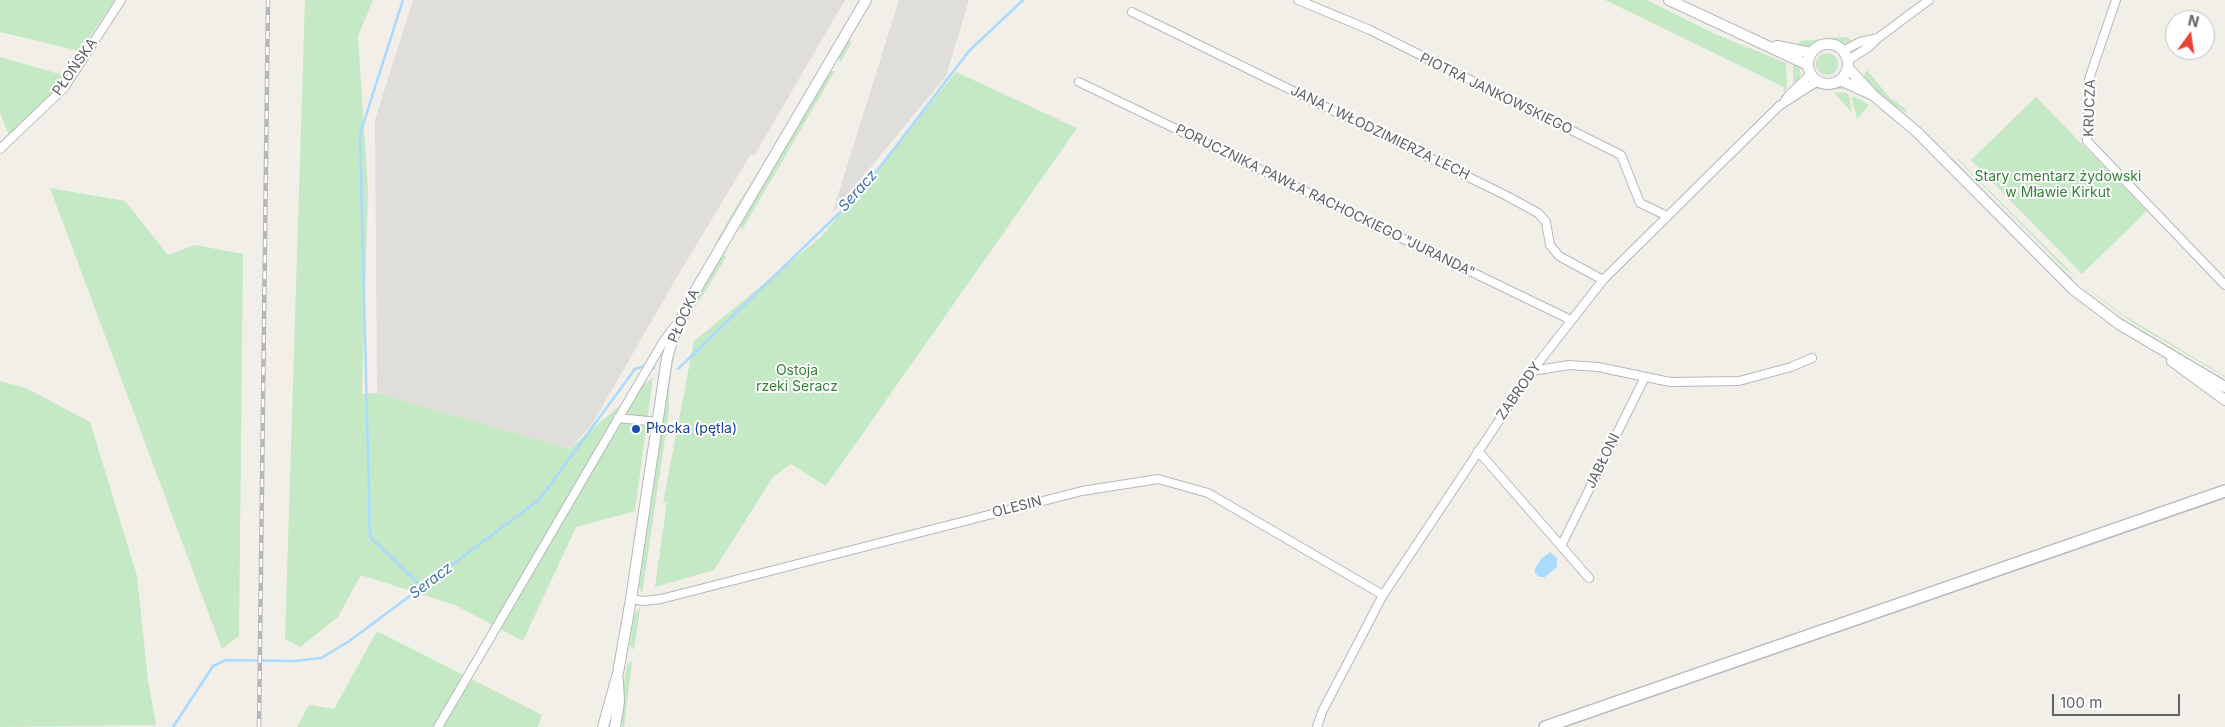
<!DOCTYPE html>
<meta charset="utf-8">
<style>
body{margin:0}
#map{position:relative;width:2225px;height:727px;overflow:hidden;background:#f1efe8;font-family:Inter,sans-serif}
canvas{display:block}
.north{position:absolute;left:2165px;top:10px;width:50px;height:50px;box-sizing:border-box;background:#fff;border:1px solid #bfc1c3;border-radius:50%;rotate:14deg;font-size:14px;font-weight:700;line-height:20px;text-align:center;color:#5f6368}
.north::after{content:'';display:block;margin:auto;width:18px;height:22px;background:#ea4335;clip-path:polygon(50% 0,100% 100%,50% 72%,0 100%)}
.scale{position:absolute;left:2052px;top:694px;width:128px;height:22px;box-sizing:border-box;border:2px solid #5f6368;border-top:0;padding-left:6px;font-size:15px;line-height:18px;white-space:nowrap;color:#5f6368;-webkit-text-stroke:4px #fff;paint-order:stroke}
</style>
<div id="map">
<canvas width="2225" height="727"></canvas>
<div class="north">N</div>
<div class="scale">100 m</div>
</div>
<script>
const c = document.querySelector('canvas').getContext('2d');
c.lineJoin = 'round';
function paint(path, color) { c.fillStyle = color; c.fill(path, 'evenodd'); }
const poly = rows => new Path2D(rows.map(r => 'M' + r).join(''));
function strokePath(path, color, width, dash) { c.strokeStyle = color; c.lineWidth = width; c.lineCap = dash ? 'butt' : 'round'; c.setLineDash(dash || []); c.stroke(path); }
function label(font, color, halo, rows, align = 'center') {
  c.font = font + ' Inter,sans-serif'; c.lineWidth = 4; c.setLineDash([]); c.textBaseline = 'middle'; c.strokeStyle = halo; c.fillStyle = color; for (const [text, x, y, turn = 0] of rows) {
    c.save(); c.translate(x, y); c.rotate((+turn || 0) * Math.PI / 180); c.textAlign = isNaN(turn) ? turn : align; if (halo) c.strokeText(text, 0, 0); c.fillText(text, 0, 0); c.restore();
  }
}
const industrial = poly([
 [413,0,845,0,754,156,751,154,671,287,591,426,569,449,377,393,375,120],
 [899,0,969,0,946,76,832,214]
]);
const green = poly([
 [0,0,115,0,80,51,0,32],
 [305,0,373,0,358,36,368,189,362,394,377,393,569,449,653,377,635,511,576,527,523,641,455,605,361,575,338,617,300,647,285,639],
 [1605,0,1647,0,1715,34,1786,63,1787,88,1783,93,1784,87],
 [1843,37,1849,38,1852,42,1843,44,1826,41,1808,47,1798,46,1800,41],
 [848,40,852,42,840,63,839,56],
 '1816 64a11 11 0 1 1 22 0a11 11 0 1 1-22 0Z',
 [0,57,66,76,62,86,9,135,0,113],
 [1793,61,1799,67,1801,74,1799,80,1793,86],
 [1867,70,1890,98,1906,109,1907,113,1892,104,1862,79],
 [832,71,835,71,742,230,740,223,828,74],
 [956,72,1077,128,826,486,791,464,773,477,714,570,655,587,667,502,663,503,694,341,821,237],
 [1839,85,1849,89,1812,89,1818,86],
 [1834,92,1847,93,1849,95,1852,113],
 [1853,96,1869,105,1857,119,1852,99],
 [2036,97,2147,211,2082,274,1971,160],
 [1957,159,1958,159,2078,279,2063,267],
 [1955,161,2043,251,2073,279,2068,278,1955,164],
 [753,179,716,245,715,244,732,214],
 [50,188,125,201,168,255,195,245,243,254,239,636,222,649],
 [722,254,726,257,681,331,675,351,669,387,669,411,642,594,639,585,669,382,674,351,676,345,688,312],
 [2085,286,2125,316,2225,376,2225,377,2135,324,2103,301],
 [2085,291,2124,320,2222,378,2225,383,2130,326,2106,310],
 [0,381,26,388,90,422,137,576,148,680,156,725,0,727],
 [640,607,639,616,634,650,630,645,634,615],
 [377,631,542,715,538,727,297,727,309,705,334,709],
 [632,661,624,727,622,727,621,702,627,665]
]);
const water = poly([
 [1550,552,1557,558,1557,567,1545,577,1540,577,1535,574,1535,569,1541,559]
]);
const stream = poly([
 [403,0,360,134,370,537,422,587],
 [678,369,860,193,969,51,1023,0],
 [173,727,213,666,226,660,294,661,321,658,348,642,539,500,635,369,644,366,654,368]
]);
const minor = poly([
 [1298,0,1370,30,1621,155,1640,203,1667,216],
 [2116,0,2089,79,2087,141,2225,285],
 [1132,12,1505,195,1538,213,1546,222,1550,245,1559,256,1603,280],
 [1843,51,1860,42,1878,38],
 [1848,60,1869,47,1878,38,1929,0],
 [1079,82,1571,320],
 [1784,102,1789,95,1811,74],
 [0,149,64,88,121,0],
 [1532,371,1569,365,1598,367,1670,382,1739,381,1791,367,1812,358],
 [618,418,658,422],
 [1478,451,1589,578],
 [1561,546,1645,377],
 [631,599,643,601,661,599,1082,491,1158,479,1208,493,1383,595],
 [438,727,663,342,675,326],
 [1317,727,1322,712,1383,595,1532,371,1603,280,1779,106,1818,81]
]);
const tertiary = poly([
 [1669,0,1808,65],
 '1808 64a20 20 0 1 1 40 0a20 20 0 1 1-40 0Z',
 [1777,46,1811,53],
 [1848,68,1873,95,1917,132,2074,290,2119,324,2225,387],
 [1840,80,1873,95],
 [2172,361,2225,400],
 [603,727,618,673,631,599,667,358,673,338,691,298,866,0],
 [615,727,619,702,618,681]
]);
const secondary = poly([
 [1545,727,2225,491]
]);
const rail = poly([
 [259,727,268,0]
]);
const markers = [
 [636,429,5,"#1a4fb4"]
];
const streetNames = [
 ["PŁOŃSKA",75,67,-55],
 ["PIOTRA JANKOWSKIEGO",1496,94,26],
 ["KRUCZA",2090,108,-88],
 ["JANA I WŁODZIMIERZA LECH",1380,133,26],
 ["PORUCZNIKA PAWŁA RACHOCKIEGO \"JURANDA\"",1325,201,26],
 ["PŁOCKA",684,316,-66],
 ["ZABRODY",1519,391,-55],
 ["JABŁONI",1603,461,-64],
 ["OLESIN",1017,507,-14]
];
const parkNames = [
 ["Stary cmentarz żydowski",2058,177],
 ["w Mławie Kirkut",2058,193],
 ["Ostoja",797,371],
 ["rzeki Seracz",797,387]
];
const transitNames = [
 ["Płocka (pętla)",646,429]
];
const waterNames = [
 ["Seracz",858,191,-48],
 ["Seracz",431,581,-37]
];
paint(industrial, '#e0deda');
paint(green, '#c5e8c5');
paint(water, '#aadaff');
strokePath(stream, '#aadaff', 2.5);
strokePath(minor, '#b5b8bc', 10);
strokePath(tertiary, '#b5b8bc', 12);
strokePath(secondary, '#b6babf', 14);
strokePath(minor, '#fff', 8);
strokePath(tertiary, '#fff', 10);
strokePath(secondary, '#fff', 11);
strokePath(rail, '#b6b7b8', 4.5);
strokePath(rail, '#fff', 2.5, [8]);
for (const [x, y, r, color] of markers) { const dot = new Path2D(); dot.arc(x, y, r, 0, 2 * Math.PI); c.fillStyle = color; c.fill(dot); strokePath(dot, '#fff', 2); }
label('14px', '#5f6368', '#fff', streetNames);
label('14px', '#348238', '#fff', parkNames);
label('14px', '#164399', '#fff', transitNames, 'left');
label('italic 15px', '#4174aa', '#fff', waterNames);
</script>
